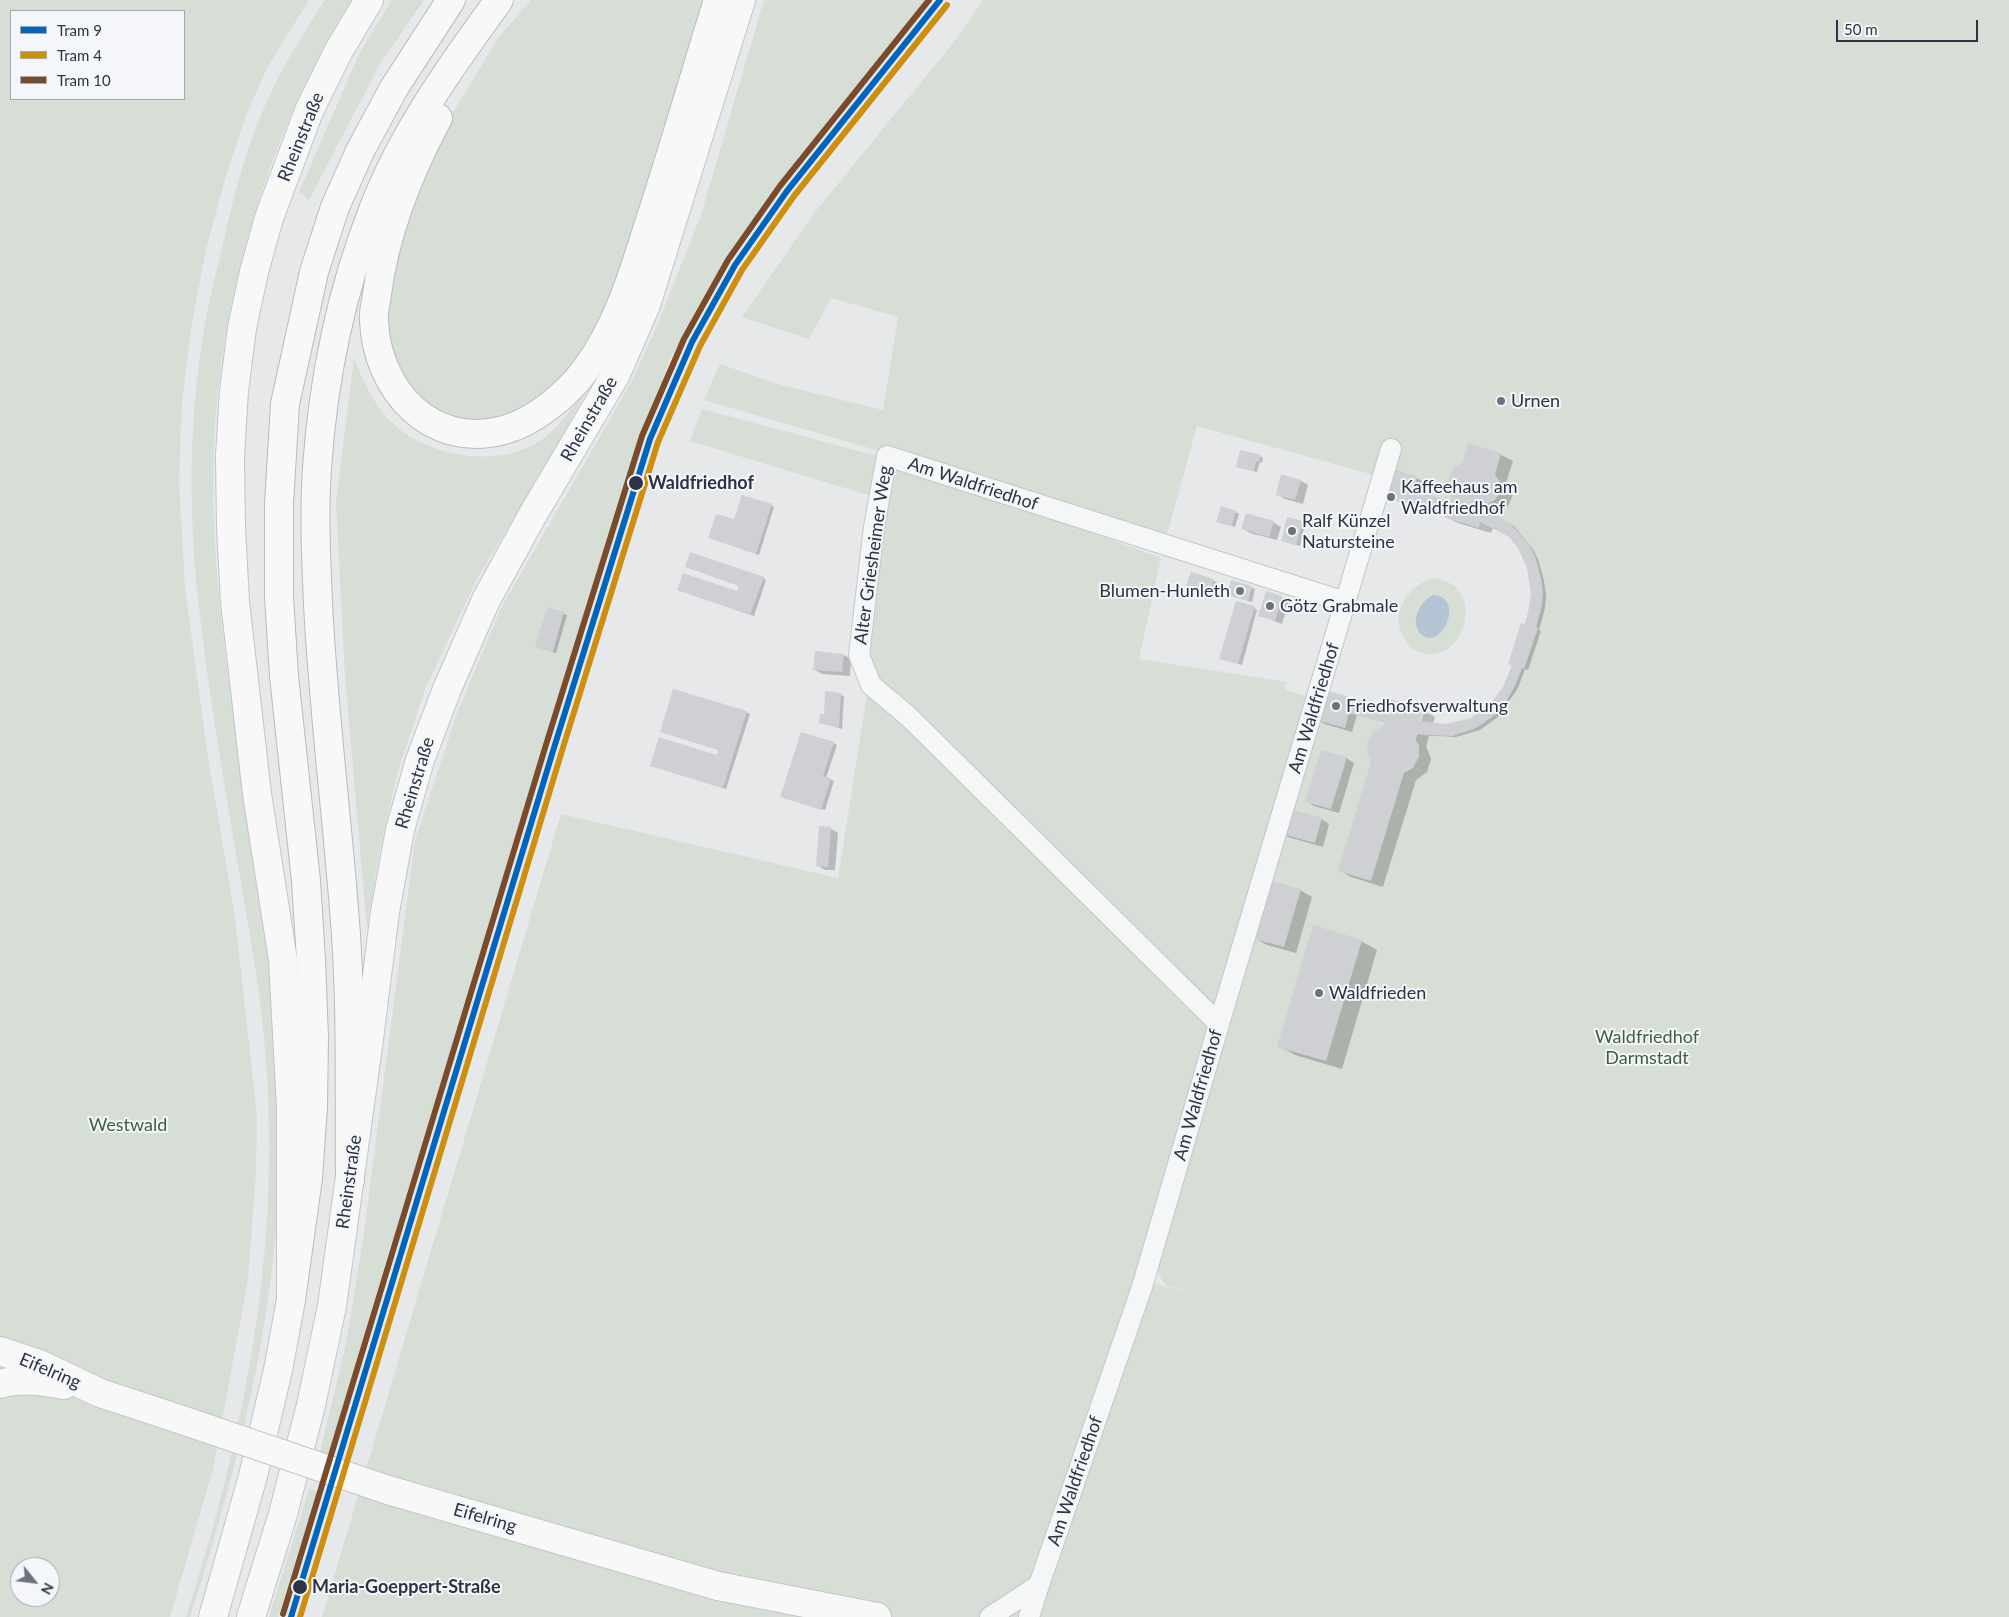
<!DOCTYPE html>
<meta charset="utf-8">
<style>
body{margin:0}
#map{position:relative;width:2009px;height:1617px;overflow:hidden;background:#e6e8ea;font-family:Lato,sans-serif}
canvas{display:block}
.legend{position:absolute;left:10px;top:10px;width:175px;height:90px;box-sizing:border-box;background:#f4f6f9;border:1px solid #a4a8b1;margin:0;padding:6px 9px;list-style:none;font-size:15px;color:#2b3445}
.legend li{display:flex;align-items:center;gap:10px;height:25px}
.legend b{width:25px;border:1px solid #a4a8b1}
.north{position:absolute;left:10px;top:1557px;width:50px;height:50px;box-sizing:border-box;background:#f4f6f9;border:1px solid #a4a8b1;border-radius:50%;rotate:119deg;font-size:14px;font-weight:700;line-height:20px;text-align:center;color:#2b3445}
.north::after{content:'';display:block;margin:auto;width:18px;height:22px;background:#6c737f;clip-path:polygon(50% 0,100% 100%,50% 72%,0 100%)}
.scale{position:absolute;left:1836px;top:20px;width:142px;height:22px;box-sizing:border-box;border:2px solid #2b3445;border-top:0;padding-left:6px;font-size:15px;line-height:18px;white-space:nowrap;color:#2b3445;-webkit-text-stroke:4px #f4f6f9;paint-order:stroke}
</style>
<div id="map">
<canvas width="2009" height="1617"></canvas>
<ul class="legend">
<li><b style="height:6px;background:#0065bd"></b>Tram 9</li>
<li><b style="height:6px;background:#ce8f0e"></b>Tram 4</li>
<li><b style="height:6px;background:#7a4b2a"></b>Tram 10</li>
</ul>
<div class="north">N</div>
<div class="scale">50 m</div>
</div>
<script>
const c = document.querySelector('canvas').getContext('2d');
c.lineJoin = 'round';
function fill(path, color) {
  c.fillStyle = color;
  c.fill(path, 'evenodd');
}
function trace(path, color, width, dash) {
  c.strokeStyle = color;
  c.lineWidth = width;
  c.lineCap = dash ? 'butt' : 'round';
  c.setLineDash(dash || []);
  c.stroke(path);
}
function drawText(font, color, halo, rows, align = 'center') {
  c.font = font + ' Lato,sans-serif';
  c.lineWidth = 4;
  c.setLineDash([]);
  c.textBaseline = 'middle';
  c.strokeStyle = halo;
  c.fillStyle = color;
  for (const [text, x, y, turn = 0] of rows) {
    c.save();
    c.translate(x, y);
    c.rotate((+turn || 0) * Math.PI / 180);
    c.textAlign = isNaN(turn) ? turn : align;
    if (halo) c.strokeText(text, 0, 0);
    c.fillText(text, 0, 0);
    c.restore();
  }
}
const green = new Path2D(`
 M 0,0 L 309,0 L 267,68 L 246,115 L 226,176 L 206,249 L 192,323 L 182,401 L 179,481 L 185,588 L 208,758 L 235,917 L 257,1115 L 256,1172 L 248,1280 L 213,1469 L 170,1617 L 0,1617 ZM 11,11 L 184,11 L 184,99 L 11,99 ZM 20,1567 L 50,1567 L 50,1597 L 20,1597 Z
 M 325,0 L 351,0 C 278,118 233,254 218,391 C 210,462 213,536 220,607 C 229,704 248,799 262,896 C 266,920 270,945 273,970 C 275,1003 275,1037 277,1070 C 278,1100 281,1131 280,1161 C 276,1317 238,1469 190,1617 L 186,1617 C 242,1444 279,1260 267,1077 C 263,1002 249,928 236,854 C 223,775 209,695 200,616 C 189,526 188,432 202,342 C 207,309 215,276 223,244 C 234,195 246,147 267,101 C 282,66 304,33 325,0 Z
 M 392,0 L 424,0 L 380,64 L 309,200 L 299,192 L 361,50 Z
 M 531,0 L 704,0 L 616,293 L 580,358 L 530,408 L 481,424 L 437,413 L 406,386 L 388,338 L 385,301 L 393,253 L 434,144 L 498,38 Z
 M 764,0 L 929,0 L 781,183 L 670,358 L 526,805 L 379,1284 L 330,1455 L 320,1452 L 346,1344 L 363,1240 L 415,840 L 456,716 L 501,608 L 632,381 L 658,323 L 701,215 Z
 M 983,0 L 2009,0 L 2009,1617 L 322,1617 L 561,814 L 838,878 L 866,701 L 881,499 L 690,441 L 702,409 L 888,459 L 1161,558 L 1139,659 L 1287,682 L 1285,690 L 1313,698 L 1135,1278 L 1201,1296 L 1165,1285 L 1156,1270 L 1325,690 L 1353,698 L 1349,712 C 1371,719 1393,728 1415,734 C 1471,747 1503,717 1522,668 L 1524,669 L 1538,628 L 1536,627 C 1549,583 1539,541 1499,515 L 1413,489 L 1408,505 L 1385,498 L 1374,475 L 1197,426 L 1165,542 L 876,450 L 704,400 L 720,364 L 781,385 L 883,410 L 898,317 L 831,298 L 809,339 L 742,317 L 815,212 L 958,37 Z
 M 354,357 C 362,380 373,402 389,420 C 425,457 502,471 544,438 C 558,428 575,403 587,390 L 564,433 L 476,581 L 425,689 L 397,774 L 378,859 L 367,930 L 345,676 L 336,502 Z
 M 1432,578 C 1487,583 1467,658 1428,654 C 1418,653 1411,649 1406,641 C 1388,615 1406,588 1432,578 Z
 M 309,1489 L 323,1494 L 315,1519 L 308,1520 L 278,1617 L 269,1617 Z`);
const water = new Path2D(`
 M 1433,595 C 1467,597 1440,653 1421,634 C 1409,622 1420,601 1433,595 Z`);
const shadow = new Path2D(`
 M 1469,445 L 1501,455 L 1513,461 L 1506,483 L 1511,490 L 1512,497 L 1508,506 L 1498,512 L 1496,516 L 1514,526 L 1532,548 L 1538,559 L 1544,581 L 1546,595 L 1545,608 L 1539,630 L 1541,631 L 1528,670 L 1525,669 L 1518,688 L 1498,717 L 1480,730 L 1456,737 L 1429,736 L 1426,746 L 1431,759 L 1427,772 L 1416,780 L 1383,887 L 1351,877 L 1339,870 L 1385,723 L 1357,715 L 1352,732 L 1325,724 L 1318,720 L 1326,692 L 1388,711 L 1391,700 L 1423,710 L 1435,717 L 1433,724 L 1446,725 L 1464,722 L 1479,715 L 1491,705 L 1504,688 L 1513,665 L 1531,603 L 1531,583 L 1526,560 L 1519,548 L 1510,536 L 1493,528 L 1491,533 L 1458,523 L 1446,517 L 1447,514 L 1417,505 L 1416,509 L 1414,508 L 1415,506 L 1393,499 L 1393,501 L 1386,498 L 1416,478 L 1424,482 L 1421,493 L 1450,503 ZM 1422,711 L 1424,711 L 1414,745 L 1411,744 Z
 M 1260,456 L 1263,458 L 1262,463 L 1260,462 L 1257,472 L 1241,468 Z
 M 1301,481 L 1308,485 L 1303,504 L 1285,499 L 1277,494 Z
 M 771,505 L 774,507 L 759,555 L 710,538 L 734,521 Z
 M 1236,512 L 1239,514 L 1235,527 L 1221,523 Z
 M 1273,522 L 1281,527 L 1277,540 L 1250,533 L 1242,528 Z
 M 1302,522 L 1305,524 L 1300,546 L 1285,542 Z
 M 1192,573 L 1217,582 L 1214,594 L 1191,587 Z
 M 763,578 L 766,580 L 754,616 L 682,591 L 738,593 L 741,586 Z
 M 1232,582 L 1255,589 L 1252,602 L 1228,595 Z
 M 1281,597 L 1289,601 L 1282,624 L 1260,615 Z
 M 1254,608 L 1257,610 L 1242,665 L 1224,660 Z
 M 548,609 L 567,615 L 556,653 L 540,648 Z
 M 844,655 L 851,659 L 850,676 L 822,674 L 814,669 Z
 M 826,692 L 844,696 L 842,729 L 820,722 L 825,716 Z
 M 746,712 L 750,714 L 726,789 L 655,767 L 718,756 L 720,750 Z
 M 833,743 L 837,745 L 826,778 L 834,781 L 825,810 L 785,798 Z
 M 1346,758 L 1354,763 L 1339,813 L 1314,806 L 1307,801 Z
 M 1321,819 L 1329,824 L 1323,847 L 1288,837 L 1281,833 Z
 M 830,828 L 838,833 L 835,870 L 825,870 L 817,865 Z
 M 1300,890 L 1312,897 L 1296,953 L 1267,945 L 1255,938 Z
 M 1361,941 L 1377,950 L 1342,1069 L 1295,1055 L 1279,1046 Z`);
const building = new Path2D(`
 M 1468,443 L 1501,453 L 1495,475 L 1500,482 L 1500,490 L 1496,499 L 1486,505 L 1484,511 L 1499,516 L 1510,523 L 1529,545 L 1535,556 L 1541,578 L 1543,593 L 1542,605 L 1536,627 L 1538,628 L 1524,669 L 1522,668 L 1515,686 L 1506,702 L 1495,715 L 1476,728 L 1452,736 L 1416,734 L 1415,738 L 1419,746 L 1419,757 L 1413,768 L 1404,773 L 1371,881 L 1338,871 L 1371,762 L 1367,752 L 1368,741 L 1373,732 L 1383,726 L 1384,723 L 1349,713 L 1345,728 L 1316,720 L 1325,690 L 1387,709 L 1390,699 L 1423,709 L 1420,721 L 1446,724 L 1471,718 L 1490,704 L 1503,687 L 1512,665 L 1508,664 L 1521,623 L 1525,624 L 1528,613 L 1531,593 L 1527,568 L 1518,548 L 1509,537 L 1480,522 L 1479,528 L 1444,517 L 1446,513 L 1410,501 L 1408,505 L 1385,498 L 1393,469 L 1417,477 L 1413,489 L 1450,501 L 1452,494 L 1448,489 L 1448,479 L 1454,468 L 1462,463 Z
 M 1240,450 L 1261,455 L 1259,462 L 1256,461 L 1254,471 L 1236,467 Z
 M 1281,474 L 1301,480 L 1295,500 L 1276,495 Z
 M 742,495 L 772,504 L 756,554 L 708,538 L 716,514 L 734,519 Z
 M 1221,506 L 1236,511 L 1232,526 L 1216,522 Z
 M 1246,513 L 1274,521 L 1269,537 L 1241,529 Z
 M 1287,517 L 1303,521 L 1296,545 L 1281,541 Z
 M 690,552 L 764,577 L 750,615 L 677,590 L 683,573 L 737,591 L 739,586 L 685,567 Z
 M 1191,572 L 1214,579 L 1210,593 L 1186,586 Z
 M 1231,580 L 1252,586 L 1248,601 L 1227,595 Z
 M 1266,591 L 1282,596 L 1275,621 L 1258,616 Z
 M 1236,601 L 1255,606 L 1238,664 L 1219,659 Z
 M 547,607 L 564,612 L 553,652 L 535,647 Z
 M 815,651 L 844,654 L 842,672 L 813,670 Z
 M 673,689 L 747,711 L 723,788 L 650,766 L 659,737 L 717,755 L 718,750 L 660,732 Z
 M 825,691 L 841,693 L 839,728 L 819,723 L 820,714 L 824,714 Z
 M 801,732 L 834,742 L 823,776 L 831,778 L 821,810 L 780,797 Z
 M 1321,750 L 1347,757 L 1331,809 L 1305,802 Z
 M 1286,808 L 1322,818 L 1315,843 L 1279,833 Z
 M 819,826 L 831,827 L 828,867 L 816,866 Z
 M 1271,881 L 1301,889 L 1284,947 L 1254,939 Z
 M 1313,925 L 1362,940 L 1326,1061 L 1277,1047 Z`);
const minor = new Path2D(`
 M 1219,1024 L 908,716 L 871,685 L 859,655 L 874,527 L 887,456 L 1345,602
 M 990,1617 L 1039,1585
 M 1029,1617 L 1039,1585 L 1142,1287 L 1219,1024 L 1391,449`);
const secondary = new Path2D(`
 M 0,1351 L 39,1364 L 100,1393 L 179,1419
 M 0,1384 C 21,1378 43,1381 64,1385
 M 388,1490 L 718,1586 L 877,1617`);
const primary = new Path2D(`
 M 213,1617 L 253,1476 L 278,1370 L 291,1300 L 291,1107 L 283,960 L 257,794 L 235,602 L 231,528 L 230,456 L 234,391 L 242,328 L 254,272 L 269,218 L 309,111 L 338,52 L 369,0
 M 251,1617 L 283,1514 L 311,1405 L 332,1306 L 369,1039 L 385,912 L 400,830 L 420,760 L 447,689 L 486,600 L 532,516 L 616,374 L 646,305 L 741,0`);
const motorway = new Path2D(`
 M 438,118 C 409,172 385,233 377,294 C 376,303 373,312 374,321 C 377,390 431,450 504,430 C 534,422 568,394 586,369 C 620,323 635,267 652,214 C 675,143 696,71 718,0
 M 350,1180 C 349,1090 352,999 344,909 C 336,807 323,706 318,603 C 316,558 314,513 317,468 C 323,380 341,292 373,210 C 402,134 451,66 499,0
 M 291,1300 L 308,1178 L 313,1107 L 314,1037 L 311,960 L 306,881 L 284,676 L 279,597 L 279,504 L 285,404 L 314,272 L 335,207 L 360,151 L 394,88 L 451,0`);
const secondaryBridge = new Path2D(`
 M 179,1419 L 388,1490`);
const tram1 = new Path2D(`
 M 291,1617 L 553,751 L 650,439 L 692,342 L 735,265 L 787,191 L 940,0`);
const tram2 = new Path2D(`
 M 300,1617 L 561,754 L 658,442 L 700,346 L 742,270 L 794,196 L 947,5`);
const tram3 = new Path2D(`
 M 283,1614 L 545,748 L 642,436 L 684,339 L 728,260 L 780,186 L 929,0`);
const markers = [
 [1501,401,5,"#6c737f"],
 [636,483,8,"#2b3445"],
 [1391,497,5,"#6c737f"],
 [1292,531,5,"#6c737f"],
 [1240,591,5,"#6c737f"],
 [1270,606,5,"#6c737f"],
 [1336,706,5,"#6c737f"],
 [1319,993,5,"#6c737f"],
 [300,1587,8,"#2b3445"]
];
const streetNames = [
 ["Rheinstraße",301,137,-68],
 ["Rheinstraße",589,419,-60],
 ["Am Waldfriedhof",973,484,18],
 ["Alter Griesheimer Weg",873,555,-82],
 ["Am Waldfriedhof",1314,708,-73],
 ["Rheinstraße",415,783,-73],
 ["Am Waldfriedhof",1198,1095,-74],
 ["Rheinstraße",349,1182,-82],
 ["Eifelring",50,1371,23],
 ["Am Waldfriedhof",1075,1481,-71],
 ["Eifelring",485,1518,16]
];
const poiNames = [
 ["Urnen",1511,401],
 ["Kaffeehaus am",1401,487],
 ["Waldfriedhof",1401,508],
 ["Ralf Künzel",1302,521],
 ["Natursteine",1302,542],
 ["Blumen-Hunleth",1230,591,"right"],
 ["Götz Grabmale",1280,606],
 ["Friedhofsverwaltung",1346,706],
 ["Waldfrieden",1329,993]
];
const stopNames = [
 ["Waldfriedhof",648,483],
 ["Maria-Goeppert-Straße",312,1587]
];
const parkNames = [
 ["Waldfriedhof",1647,1037],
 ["Darmstadt",1647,1058],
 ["Westwald",128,1125]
];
fill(green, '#d6ded6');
fill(water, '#b4c4d5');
fill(shadow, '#0003');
fill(building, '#ced0d3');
trace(minor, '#c4c6c8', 22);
trace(secondary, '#c4c6c8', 30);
trace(primary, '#c2c5c8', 30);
trace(motorway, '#b8bbbf', 30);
trace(minor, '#f5f6f7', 20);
trace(secondary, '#f8f8f8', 28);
trace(primary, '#f8f8f8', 28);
trace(motorway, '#f8f8f8', 28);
trace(secondaryBridge, '#c4c6c8', 30, []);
trace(secondaryBridge, '#f8f8f8', 28);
trace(tram1, '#0065bd', 6);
trace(tram2, '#ce8f0e', 6);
trace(tram3, '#7a4b2a', 6);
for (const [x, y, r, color] of markers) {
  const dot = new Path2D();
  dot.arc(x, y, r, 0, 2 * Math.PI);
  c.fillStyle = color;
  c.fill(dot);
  trace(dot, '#f4f6f9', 2);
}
drawText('18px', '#2b3445', '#f4f6f9', streetNames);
drawText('18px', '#2b3445', '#f4f6f9', poiNames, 'left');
drawText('bold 18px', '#2b3445', '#f4f6f9', stopNames, 'left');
drawText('18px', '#3f6138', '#f4f6f9', parkNames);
</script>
